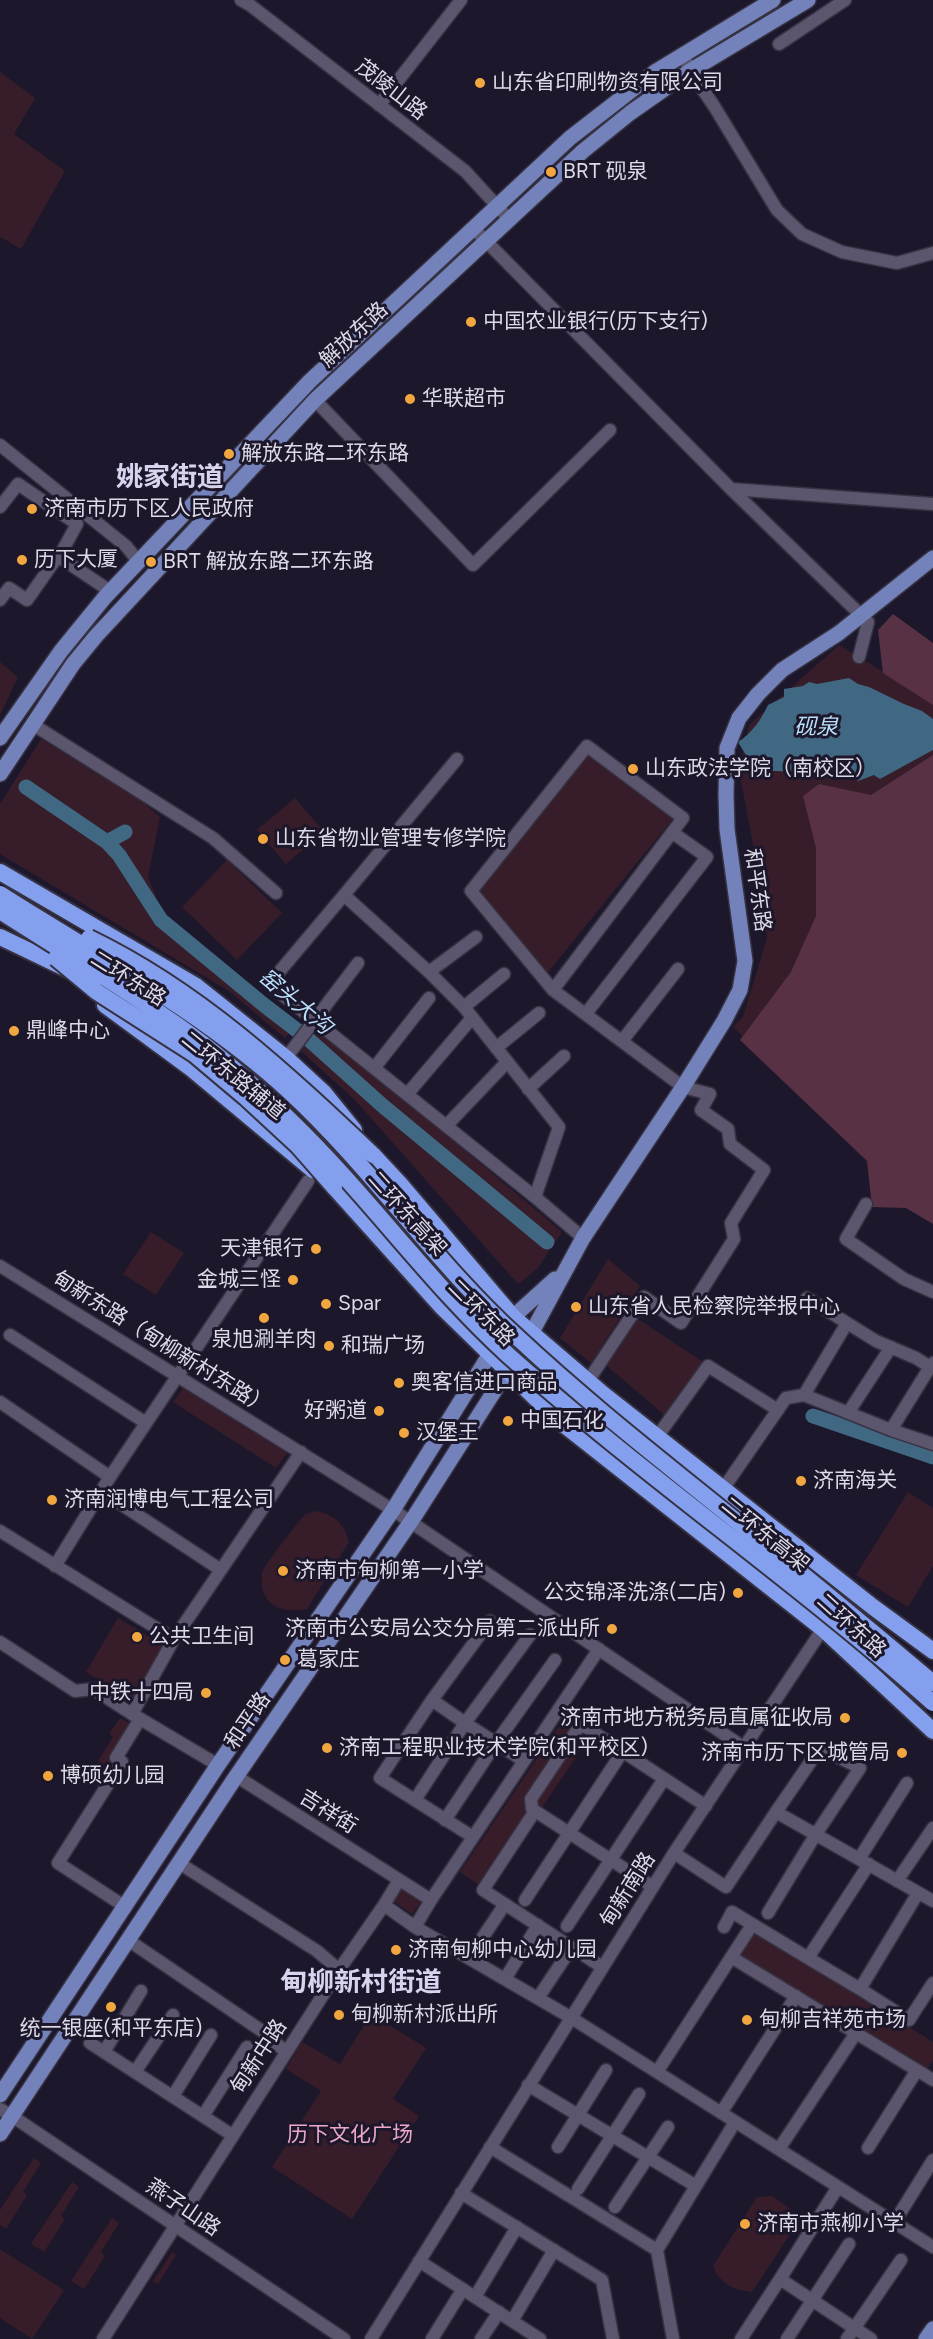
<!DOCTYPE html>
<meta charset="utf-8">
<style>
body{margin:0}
canvas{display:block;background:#1c172b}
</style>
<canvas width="933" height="2339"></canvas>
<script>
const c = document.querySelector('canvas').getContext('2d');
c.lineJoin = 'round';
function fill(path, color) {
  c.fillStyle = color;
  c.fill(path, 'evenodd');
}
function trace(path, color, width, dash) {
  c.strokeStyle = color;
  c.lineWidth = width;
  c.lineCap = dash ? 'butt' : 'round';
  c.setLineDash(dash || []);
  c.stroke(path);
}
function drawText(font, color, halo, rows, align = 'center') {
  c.font = font + ' Figtree,"Noto Sans SC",sans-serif';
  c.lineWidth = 6;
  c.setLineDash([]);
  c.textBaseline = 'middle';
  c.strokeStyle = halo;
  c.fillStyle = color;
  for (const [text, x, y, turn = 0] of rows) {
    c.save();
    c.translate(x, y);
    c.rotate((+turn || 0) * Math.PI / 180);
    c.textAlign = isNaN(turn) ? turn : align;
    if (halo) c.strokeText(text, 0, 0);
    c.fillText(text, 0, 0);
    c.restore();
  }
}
const green = new Path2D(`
 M 0,72 L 35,98 L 14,134 L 65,171 L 21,249 L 1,237 L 0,239 Z
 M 839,645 L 933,702 L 933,1204 L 812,1102 L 733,1027 L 743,1017 L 767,938 L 755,855 L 739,770 L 749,725 Z
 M 0,662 L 18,677 L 0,715 Z
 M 41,739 L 140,800 L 160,817 L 148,877 L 164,916 L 159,923 L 297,1025 L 285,1038 L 229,991 L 0,854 L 0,804 Z
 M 587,743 L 680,810 L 539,983 L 467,885 Z
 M 295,798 L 324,832 L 286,864 L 257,830 Z
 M 227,860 L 282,913 L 237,960 L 182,907 Z
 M 319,1028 L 562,1232 L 537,1269 L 518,1284 L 354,1099 L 301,1051 Z
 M 151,1232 L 184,1253 L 156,1295 L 123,1274 Z
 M 608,1259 L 640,1286 L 591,1363 L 560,1338 Z
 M 638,1319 L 703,1362 L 668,1418 L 607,1366 Z
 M 183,1388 L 287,1453 L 276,1468 L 173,1402 Z
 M 908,1492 L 933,1508 L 933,1566 L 908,1607 L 856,1575 Z
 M 316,1511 C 335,1515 344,1523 349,1542 L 307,1609 C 285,1613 263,1608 262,1583 C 262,1579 261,1576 262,1573 C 265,1564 293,1529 301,1519 L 306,1514 Z
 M 118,1618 L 164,1645 L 132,1699 L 86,1672 Z
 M 120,1718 L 134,1726 L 119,1763 L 102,1788 L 87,1779 L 113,1737 L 109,1734 Z
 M 561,1723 L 587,1741 L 486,1890 L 460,1872 Z
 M 403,1887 L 422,1900 L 412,1914 L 393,1901 Z
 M 745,1925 L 933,2042 L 933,2060 L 926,2072 L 730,1949 Z
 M 371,2014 L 426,2048 L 393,2099 L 419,2116 L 352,2219 L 272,2167 L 321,2091 L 286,2069 L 302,2042 L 340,2064 Z
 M 34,2158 L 41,2163 L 23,2192 L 27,2195 L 6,2229 L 0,2225 L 0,2210 Z
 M 72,2182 L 79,2187 L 61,2216 L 65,2219 L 44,2252 L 31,2244 Z
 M 772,2196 L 796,2213 L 796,2225 L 752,2292 C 734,2290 720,2284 713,2266 L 757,2197 Z
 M 112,2218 L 119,2223 L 101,2252 L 105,2256 L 84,2289 L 71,2281 Z
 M 0,2249 L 64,2290 L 32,2339 L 0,2318 Z
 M 172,2252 L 176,2255 L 158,2284 L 153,2281 Z`);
const forest = new Path2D(`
 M 893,614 L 933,643 L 933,705 L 883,673 L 878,630 Z
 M 933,755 L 933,1224 L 906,1208 L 872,1207 L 867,1161 L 740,1040 L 791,972 L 816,916 L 816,848 L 803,796 L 819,784 L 871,795 Z`);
const water = new Path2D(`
 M 849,678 L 858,684 L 869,687 L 904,704 L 922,711 L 933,719 L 933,750 L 880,779 L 874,775 L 858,781 L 836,767 L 810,777 L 796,772 L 755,770 L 738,742 C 752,733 761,720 768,705 L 784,697 L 784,689 L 803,686 L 809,682 L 817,684 Z`);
const river = new Path2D(`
 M 26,787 L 107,842 L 119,855 L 161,920 L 264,1005 L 307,1038 L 383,1106 L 547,1242
 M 107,842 L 125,832
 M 813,1416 L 933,1457`);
const minor = new Path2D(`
 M 241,0 L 250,5 L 465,171 L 509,219
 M 779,44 L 845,0
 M 683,53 L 690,71 L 714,106 L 777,210 L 802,234 L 842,252 L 897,263 L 933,253
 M 379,105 L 461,0
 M 474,229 L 731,489 L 933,504
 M 315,400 L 473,565 L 610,430
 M 0,445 L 126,546 L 138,561
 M 731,489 L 868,622 L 859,657
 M 0,507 L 18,484 L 77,524 L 59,557
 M 0,600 L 9,588 L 27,600 L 58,556 L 110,591
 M 32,724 L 213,838 L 276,893
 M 344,895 L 457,759
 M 429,972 L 476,937
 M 553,990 L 683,818 L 587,746 L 471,891 L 553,990 L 683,1087 L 710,1094 L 701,1110 L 728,1129 L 730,1144 L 764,1170 L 731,1223 L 734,1239 L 681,1323 L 644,1297 L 588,1381
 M 464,1007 L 504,974
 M 588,1011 L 707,857 L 673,833
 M 622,1041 L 678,969
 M 496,1048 L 539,1013
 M 286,1058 L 358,963
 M 375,1067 L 429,998
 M 528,1089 L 564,1056
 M 409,1092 L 472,1018
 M 446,1126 L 507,1062
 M 535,1197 L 559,1127 L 464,1007 L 429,972 L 344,895 L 269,984 L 535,1197 L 583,1238
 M 866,1204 L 846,1239 L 904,1279 L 933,1292
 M 0,1266 L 393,1510 L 743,1747
 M 807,1298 L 876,1341 L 916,1358 L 930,1367 L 933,1363
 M 10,1335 L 146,1423
 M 804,1395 L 891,1430 L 933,1444
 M 0,1402 L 110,1477
 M 848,1413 L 891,1347
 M 891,1430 L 930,1367
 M 657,1437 L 708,1366 L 778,1410
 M 723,1489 L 786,1398 L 804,1395 L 847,1323
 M 101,1491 L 221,1570
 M 0,1531 L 174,1639 L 132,1714 L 218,1765
 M 55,1566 L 110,1477 L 308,1181
 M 174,1639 L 301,1452
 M 0,1642 L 75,1691 L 93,1689 L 132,1714
 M 432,1700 L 380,1778 L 473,1837
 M 524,1761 L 496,1743 L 555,1660
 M 236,1776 L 431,1900 L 415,1927
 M 415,1800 L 465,1723 L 432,1700 L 490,1621
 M 531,1817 L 483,1890 L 602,1967
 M 445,1820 L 496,1743 L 465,1723 L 530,1635
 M 674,1853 L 726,1887 L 776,1812 L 933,1901
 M 859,1859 L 907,1783
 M 179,1863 L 317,1951 L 339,1970
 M 869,1864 L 808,1958 L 860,1989 L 918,1893
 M 399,1880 L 384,1905 L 415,1927 L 570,2017 L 933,2247
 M 897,1881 L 933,1828
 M 653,1887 L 532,1809 L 531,1799 L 581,1724 L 706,1806
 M 431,1900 L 599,1649
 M 525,1900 L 623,1751
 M 124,1906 L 58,1863 L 122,1762 L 116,1758 L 140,1719
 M 768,1913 L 816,1834 L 860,1768 L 820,1748 L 776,1812
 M 567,1926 L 664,1779
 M 724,1927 L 732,1912 L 808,1958
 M 128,1940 L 262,2031 L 286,2052
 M 731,1957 L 933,2080
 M 469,1958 L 505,1904
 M 505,1979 L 538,1925
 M 860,1989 L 909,2020 L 933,1983
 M 538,1998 L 572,1947
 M 90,2043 L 232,2135
 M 104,2052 L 141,1991
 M 135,2072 L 173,2015
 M 657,2072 L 752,1925
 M 528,2085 L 696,2186
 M 173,2096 L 211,2035
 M 0,2109 L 12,2116 L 344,2339
 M 721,2113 L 796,1996
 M 203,2116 L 247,2047
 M 490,2147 L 657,2250
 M 558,2147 L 606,2070
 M 868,2148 L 917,2070
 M 779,2149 L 856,2033
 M 838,2187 L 780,2279 L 871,2339
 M 578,2189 L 639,2094
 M 461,2193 L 602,2280 L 613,2339
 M 615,2207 L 668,2127
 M 894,2223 L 933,2160
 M 419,2261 L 540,2339
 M 475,2297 L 517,2227
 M 512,2321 L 554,2250
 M 103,2339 L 339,1970 L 384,1905
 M 371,2339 L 674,1853 L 826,1624
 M 432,2339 L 463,2289
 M 481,2339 L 499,2312
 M 673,2339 L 657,2250 L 735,2122
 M 741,2339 L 780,2279
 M 787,2339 L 849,2244
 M 847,2339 L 901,2260`);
const major = new Path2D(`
 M 0,738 L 61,651 L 105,597 L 310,381 L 570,138 L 655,72 L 773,0
 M 0,774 L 73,664 L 96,636 L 315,400 L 583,151 L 630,113 L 690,71 L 808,0
 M 0,2095 L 218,1765 L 393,1510 L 513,1317 L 555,1279
 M 0,2134 L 233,1781 L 414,1517 L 532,1332 L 583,1238 L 683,1087 L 724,1021 L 740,990 L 745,961 L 727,829 L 726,795 L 727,748 L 739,718 L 758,694 L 782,670 L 839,633 L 933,558
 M 926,2339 L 933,2329`);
const highway = new Path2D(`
 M 0,872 L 196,986 L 286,1058 L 324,1093 L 354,1130
 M 0,937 L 69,970
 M 105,1005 L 192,1069 L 313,1170
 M 362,1149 L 373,1155 L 400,1184 L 513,1317 L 603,1394 L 873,1607 L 933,1651
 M 331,1175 L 334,1187 L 441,1306 L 558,1420 L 823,1629 L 933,1731`);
const highwayBridge = new Path2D(`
 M 0,894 C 99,957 203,1012 290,1092 C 371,1167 434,1261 516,1336 C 579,1395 647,1449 714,1503 C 788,1562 861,1622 933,1683
 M 0,911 C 62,951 126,989 187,1032 C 224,1058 257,1089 290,1120 C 367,1194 429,1283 508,1355 C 645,1477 796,1581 933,1703
 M 89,938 C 199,991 285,1072 373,1155
 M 56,958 L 97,992 L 194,1054 L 245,1097 L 298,1146 L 334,1187`);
const markers = [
 [480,83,6,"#f1a63f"],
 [551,172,6,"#f1a63f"],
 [471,322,6,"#f1a63f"],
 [410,399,6,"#f1a63f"],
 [229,454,6,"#f1a63f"],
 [32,509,6,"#f1a63f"],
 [22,560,6,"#f1a63f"],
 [151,562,6,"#f1a63f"],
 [633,769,6,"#f1a63f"],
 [263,839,6,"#f1a63f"],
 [14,1031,6,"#f1a63f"],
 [316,1249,6,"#f1a63f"],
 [293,1280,6,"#f1a63f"],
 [326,1304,6,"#f1a63f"],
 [576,1307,6,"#f1a63f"],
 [264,1318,6,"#f1a63f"],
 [329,1346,6,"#f1a63f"],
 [399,1383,6,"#f1a63f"],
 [379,1411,6,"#f1a63f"],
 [508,1421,6,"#f1a63f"],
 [404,1433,6,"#f1a63f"],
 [801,1481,6,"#f1a63f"],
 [52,1500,6,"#f1a63f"],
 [283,1571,6,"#f1a63f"],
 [738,1593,6,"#f1a63f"],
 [612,1629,6,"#f1a63f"],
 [137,1637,6,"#f1a63f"],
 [285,1660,6,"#f1a63f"],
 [206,1693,6,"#f1a63f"],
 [845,1718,6,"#f1a63f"],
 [327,1748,6,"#f1a63f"],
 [902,1753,6,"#f1a63f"],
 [48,1776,6,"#f1a63f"],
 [396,1950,6,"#f1a63f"],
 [111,2007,6,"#f1a63f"],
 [339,2015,6,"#f1a63f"],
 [747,2020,6,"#f1a63f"],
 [745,2224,6,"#f1a63f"]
];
const poiNames = [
 ["山东省印刷物资有限公司",492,83],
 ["BRT 砚泉",563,172],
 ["中国农业银行(历下支行)",483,322],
 ["华联超市",422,399],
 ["解放东路二环东路",241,454],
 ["济南市历下区人民政府",44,509],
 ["历下大厦",34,560],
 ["BRT 解放东路二环东路",163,562],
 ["山东政法学院（南校区）",645,769],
 ["山东省物业管理专修学院",275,839],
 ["鼎峰中心",26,1031],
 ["天津银行",304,1249,"right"],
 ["金城三怪",281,1280,"right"],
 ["Spar",338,1304],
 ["山东省人民检察院举报中心",588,1307],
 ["泉旭涮羊肉",264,1340,"center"],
 ["和瑞广场",341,1346],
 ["奥客信进口商品",411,1383],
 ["好粥道",367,1411,"right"],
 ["中国石化",520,1421],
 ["汉堡王",416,1433],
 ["济南海关",813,1481],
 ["济南润博电气工程公司",64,1500],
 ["济南市甸柳第一小学",295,1571],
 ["公交锦泽洗涤(二店)",726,1593,"right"],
 ["济南市公安局公交分局第二派出所",600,1629,"right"],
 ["公共卫生间",149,1637],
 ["葛家庄",297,1660],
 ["中铁十四局",194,1693,"right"],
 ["济南市地方税务局直属征收局",833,1718,"right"],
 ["济南工程职业技术学院(和平校区)",339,1748],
 ["济南市历下区城管局",890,1753,"right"],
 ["博硕幼儿园",60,1776],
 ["济南甸柳中心幼儿园",408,1950],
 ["甸柳新村派出所",351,2015],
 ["甸柳吉祥苑市场",759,2020],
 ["统一银座(和平东店)",111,2029,"center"],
 ["济南市燕柳小学",757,2224]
];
const streetNames = [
 ["茂陵山路",391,90,38],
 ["解放东路",354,335,-43],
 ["和平东路",757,890,82],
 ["二环东路",128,979,32],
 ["二环东路辅道",233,1076,39],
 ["二环东高架",407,1214,48],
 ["二环东路",481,1313,45],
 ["甸新东路（甸柳新村东路）",161,1343,32],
 ["二环东高架",765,1535,39],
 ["二环东路",851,1626,42],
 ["和平路",248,1721,-56],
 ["吉祥街",328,1812,32],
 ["甸新南路",628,1890,-58],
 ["甸新中路",259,2057,-57],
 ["燕子山路",183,2208,34]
];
const parkNames = [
 ["历下文化广场",350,2135]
];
const waterNames = [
 ["砚泉",816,728],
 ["窑头大沟",295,1002,40]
];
const districtNames = [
 ["姚家街道",170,478],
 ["甸柳新村街道",361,1983]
];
fill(green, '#361d29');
fill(forest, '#583145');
fill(water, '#416883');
trace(river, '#416883', 15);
trace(minor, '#363242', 15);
trace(major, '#363242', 18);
trace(highway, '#363242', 20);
trace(minor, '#5b566d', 12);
trace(major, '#7382ba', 15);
trace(highway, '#839fee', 16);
trace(highwayBridge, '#363242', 20, []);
trace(highwayBridge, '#839fee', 16);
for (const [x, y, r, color] of markers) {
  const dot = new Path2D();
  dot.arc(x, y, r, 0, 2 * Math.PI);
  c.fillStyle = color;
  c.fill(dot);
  trace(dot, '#1c172b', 2);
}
drawText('21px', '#dddae8', '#1c172b', poiNames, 'left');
drawText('21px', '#dddae8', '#1c172b', streetNames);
drawText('21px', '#eca7c8', '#1c172b', parkNames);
drawText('italic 22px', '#badffb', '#1c172b', waterNames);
drawText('bold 27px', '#d8d3ee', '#1c172b', districtNames);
</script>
